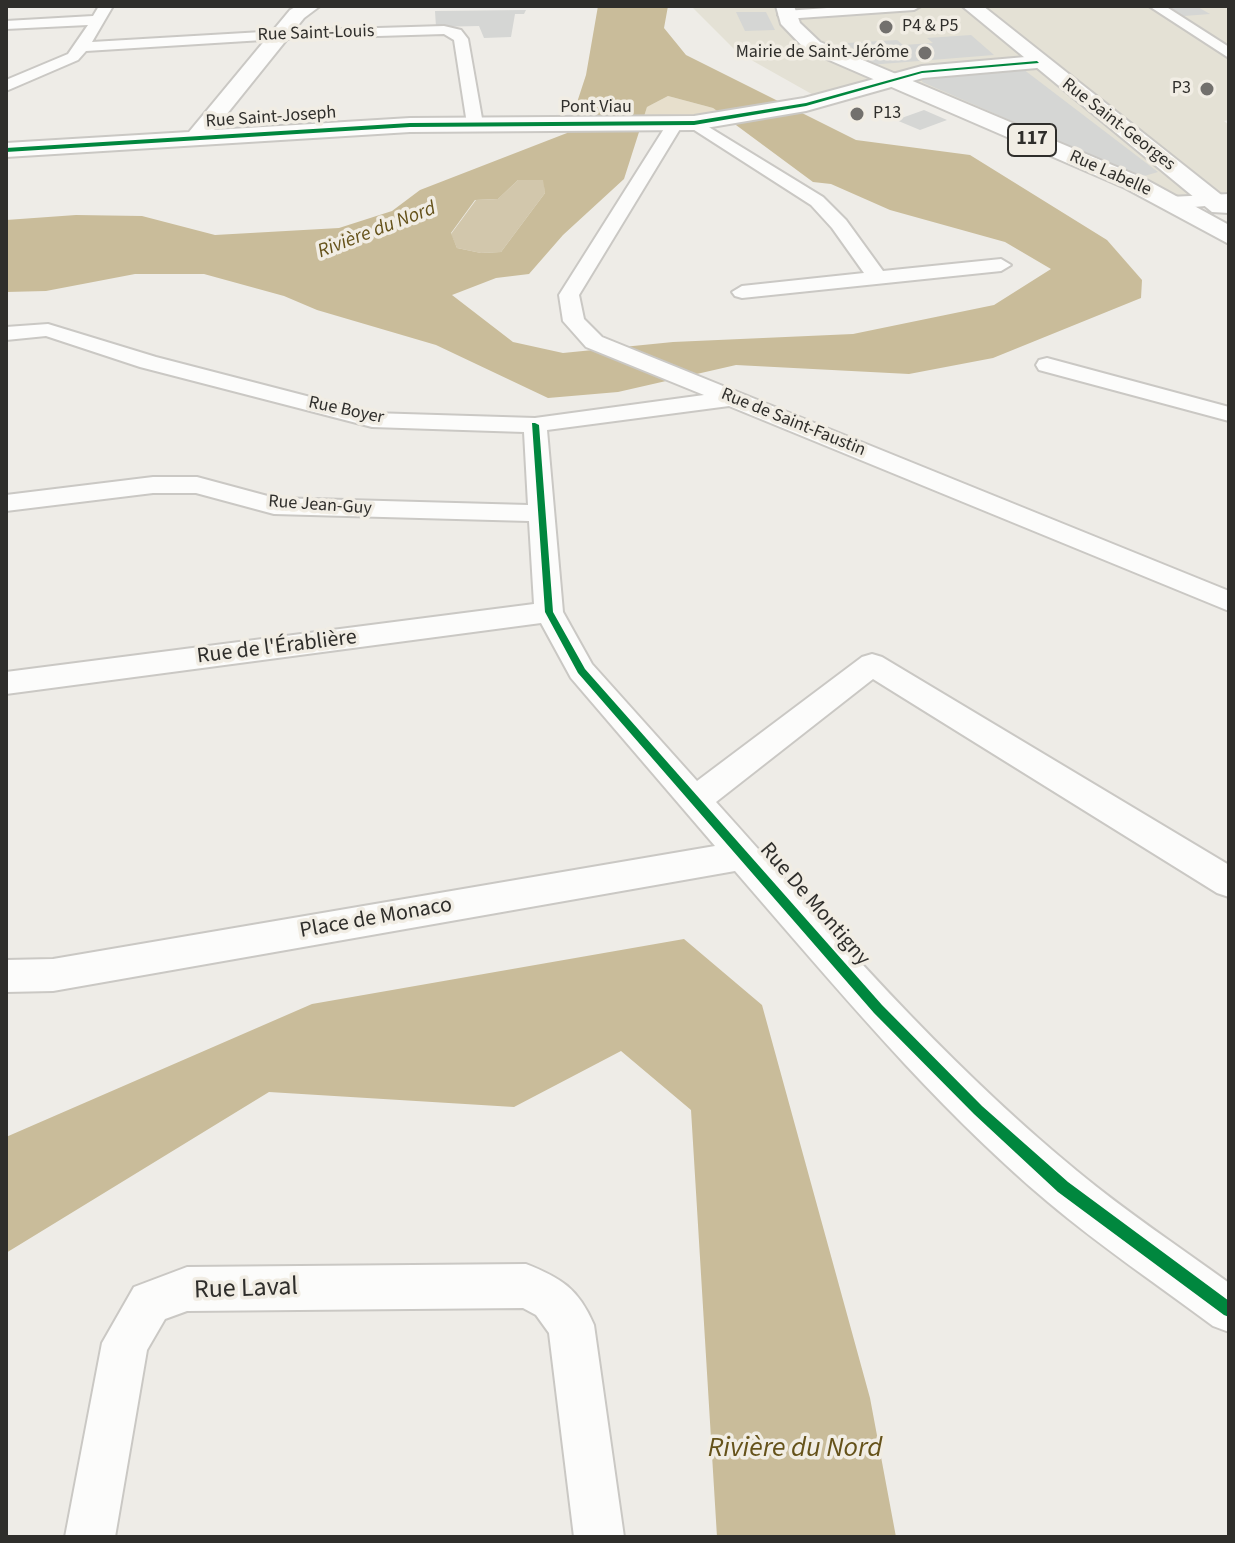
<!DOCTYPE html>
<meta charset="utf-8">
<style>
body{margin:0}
#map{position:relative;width:1235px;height:1543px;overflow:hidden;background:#eeece7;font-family:"Source Sans 3",sans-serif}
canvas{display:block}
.frame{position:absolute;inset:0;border:8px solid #2f2e2b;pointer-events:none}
</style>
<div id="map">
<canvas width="1235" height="1543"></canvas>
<div class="frame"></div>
</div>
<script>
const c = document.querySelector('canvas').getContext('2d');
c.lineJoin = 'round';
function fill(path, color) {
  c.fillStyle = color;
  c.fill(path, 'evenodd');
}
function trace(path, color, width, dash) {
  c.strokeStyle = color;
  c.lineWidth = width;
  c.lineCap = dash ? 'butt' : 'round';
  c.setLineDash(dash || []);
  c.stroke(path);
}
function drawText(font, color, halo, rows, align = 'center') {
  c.font = font + ' "Source Sans 3",sans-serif';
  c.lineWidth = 7;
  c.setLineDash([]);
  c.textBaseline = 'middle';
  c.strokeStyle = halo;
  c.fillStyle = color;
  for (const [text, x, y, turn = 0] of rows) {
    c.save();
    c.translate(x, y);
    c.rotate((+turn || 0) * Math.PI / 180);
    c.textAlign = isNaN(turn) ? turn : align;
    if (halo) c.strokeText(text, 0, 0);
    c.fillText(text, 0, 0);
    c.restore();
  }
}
const built = new Path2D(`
 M 691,6 L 1229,6 L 1229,120 L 1224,121 L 1229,125 L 1229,195 L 1157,200 L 884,80 L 817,97 L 737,52 Z`);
const green = new Path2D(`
 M 668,96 L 713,108 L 724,116 L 642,122 L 647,107 Z`);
const forest = new Path2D(`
 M 518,180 L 544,180 L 545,193 L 501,252 L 481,253 L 457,248 L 451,234 L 476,200 L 498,199 Z`);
const water = new Path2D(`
 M 598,6 L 668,6 L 664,28 L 686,55 L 856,140 L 970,155 L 1107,240 L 1142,280 L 1141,298 L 993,358 L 909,374 L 736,365 L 618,392 L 548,398 L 436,345 L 317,310 L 284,296 L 204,274 L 135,274 L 46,291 L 6,292 L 6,220 L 76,215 L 142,216 L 215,235 L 339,228 L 392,211 L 420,190 L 567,133 L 586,75 ZM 668,96 L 713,108 L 813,182 L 831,184 L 890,210 L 1005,242 L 1051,269 L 994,305 L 853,334 L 673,342 L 563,353 L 513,342 L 452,295 L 496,278 L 529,274 L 563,235 L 624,179 L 647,107 ZM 518,180 L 543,180 L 545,193 L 501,252 L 481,253 L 457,248 L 451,233 L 475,200 L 498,199 Z
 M 684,939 L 762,1005 L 870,1398 L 896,1537 L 717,1537 L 691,1110 L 621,1051 L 514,1107 L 269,1092 L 6,1253 L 6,1137 L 312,1004 Z`);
const building = new Path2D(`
 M 1168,6 L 1196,6 L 1210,14 L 1184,16 Z
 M 526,10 L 524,14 L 515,14 L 511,37 L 484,38 L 479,26 L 436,27 L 435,11 Z
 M 736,12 L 766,12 L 775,30 L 745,31 Z
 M 971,35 L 994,55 L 869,65 L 847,43 L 897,40 L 903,45 L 933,43 L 927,38 Z
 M 1023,69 L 1158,172 L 1141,177 L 922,82 L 923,78 Z
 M 924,110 L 947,120 L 920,130 L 896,120 Z`);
const street = new Path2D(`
 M 99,6 L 113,6 L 92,42 L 279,31 L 444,26 L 461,30 L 468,39 L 483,124 L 475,129 L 467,124 L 454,40 L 444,34 L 279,39 L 86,51 L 78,60 L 6,91 L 6,80 L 68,54 L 88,25 L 6,29 L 6,21 L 93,16 Z
 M 855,6 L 921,6 L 914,10 L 785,19 L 778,15 L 785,11 Z
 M 1149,6 L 1165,6 L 1229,47 L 1229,58 Z
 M 694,118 L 823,197 L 846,220 L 883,271 L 1001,259 L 1011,265 L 1001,271 L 742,298 L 735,296 L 732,292 L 742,286 L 864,273 L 832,228 L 811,205 L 688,126 L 686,123 Z
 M 675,119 L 683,124 L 579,295 L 584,319 L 602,337 L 1229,591 L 1229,611 L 729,406 L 547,430 L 563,612 L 592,664 L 697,781 L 862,657 L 872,654 L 882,657 L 1229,865 L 1229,897 L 1217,893 L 873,679 L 716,802 C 830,929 943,1061 1077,1171 C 1125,1211 1178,1246 1229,1283 L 1229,1332 L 1213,1326 C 1158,1285 1100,1246 1048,1202 C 932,1104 834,985 735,871 L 53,991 L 6,992 L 6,960 L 53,959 L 715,846 L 571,678 L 541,623 L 6,694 L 6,672 L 534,604 L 529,521 L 274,514 L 196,493 L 153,493 L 6,511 L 6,495 L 153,477 L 197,477 L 275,498 L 528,505 L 524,432 L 372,427 L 140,367 L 46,336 L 6,340 L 6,327 L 48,324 L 156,357 L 372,413 L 535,418 L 704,395 L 586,347 L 563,321 L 559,295 L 667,124 Z
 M 1229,194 L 1229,204 L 1170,209 L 1161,203 L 1170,197 Z
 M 1047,358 L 1229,407 L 1229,421 L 1039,370 L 1036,365 L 1039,360 Z
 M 526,1264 C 561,1278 578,1288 594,1325 L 624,1537 L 574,1537 L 549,1333 L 536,1315 L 523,1308 L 187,1311 L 165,1319 L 147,1350 L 115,1537 L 65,1537 L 102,1343 L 134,1287 L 187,1267 Z`);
const secondary = new Path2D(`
 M 297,6 L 320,6 L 304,18 L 214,130 L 410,118 L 694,116 L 804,98 L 922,66 L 1037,56 L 1047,62 L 1037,68 L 923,78 L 806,111 L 694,130 L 410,132 L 6,157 L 6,143 L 189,132 L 290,10 Z`);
const primary = new Path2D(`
 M 776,6 L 794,6 L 800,23 L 820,42 L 1143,178 L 1229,225 L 1229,244 L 1125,188 L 806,50 L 781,24 Z
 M 962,6 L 983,6 L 1229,201 L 1229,213 L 1212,212 Z`);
const cycleway = new Path2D(`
 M 1037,61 L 1039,63 L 922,73 L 806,106 L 694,125 L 410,127 L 6,152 L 6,148 L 410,123 L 694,121 L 806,103 L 922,71 Z
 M 532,423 L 535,423 L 539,425 L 553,612 L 585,669 L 882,1005 L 982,1106 L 1068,1182 L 1229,1301 L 1229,1317 L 1224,1315 L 1058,1192 L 974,1114 L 874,1013 L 578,673 L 545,612 Z`);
const markers = [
 [886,27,8,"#72706d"],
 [925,53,8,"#72706d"],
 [1207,89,8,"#72706d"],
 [857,114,8,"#72706d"]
];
const farPoinames = [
 ["P4 & P5",902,27],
 ["Mairie de Saint-Jérôme",909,53,"right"],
 ["P3",1191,89,"right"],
 ["P13",873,114]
];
const farStreetnames = [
 ["Rue Saint-Louis",316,34,-2],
 ["Pont Viau",596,108],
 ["Rue Saint-Joseph",271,118,-4],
 ["Rue Saint-Georges",1118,125,38],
 ["Rue Labelle",1110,174,24],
 ["Rue Boyer",346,411,12],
 ["Rue de Saint-Faustin",793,423,22],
 ["Rue Jean-Guy",320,506,4]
];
const shields = [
 [1032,140,48]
];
const shieldNames = [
 ["117",1032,140]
];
const farWaternames = [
 ["Rivière du Nord",377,231,-21]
];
const streetNames = [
 ["Rue de l'Érablière",277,648,-7],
 ["Rue De Montigny",814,905,49],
 ["Place de Monaco",376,919,-10]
];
const nearStreetnames = [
 ["Rue Laval",246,1290,-2]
];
const nearWaternames = [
 ["Rivière du Nord",795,1450]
];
fill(built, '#e4e1d5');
fill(green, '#e7dfcc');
fill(forest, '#d2c7ac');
fill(water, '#c9bc9a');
fill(building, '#d5d6d4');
trace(street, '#cac8c4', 4);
trace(secondary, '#cac8c4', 4);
trace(primary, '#cac8c4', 4);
fill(street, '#fcfcfb');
fill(secondary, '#fcfcfb');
fill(primary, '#fcfcfb');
fill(cycleway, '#00873e');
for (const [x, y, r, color] of markers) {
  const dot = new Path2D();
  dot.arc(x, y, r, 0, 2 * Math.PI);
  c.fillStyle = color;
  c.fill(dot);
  trace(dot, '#f1ede4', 3);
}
drawText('18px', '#2f2e2b', '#f1ede4', farPoinames, 'left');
drawText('18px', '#2f2e2b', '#f1ede4', farStreetnames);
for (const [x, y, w] of shields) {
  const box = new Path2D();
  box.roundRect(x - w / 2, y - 16, w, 32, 6);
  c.fillStyle = '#f1ede4';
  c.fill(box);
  trace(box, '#2f2e2b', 2);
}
drawText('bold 20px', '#2f2e2b', null, shieldNames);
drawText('italic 20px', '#65521a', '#f1ede4', farWaternames);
drawText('22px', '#2f2e2b', '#f1ede4', streetNames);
drawText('26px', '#2f2e2b', '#f1ede4', nearStreetnames);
drawText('italic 28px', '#65521a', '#f1ede4', nearWaternames);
</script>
